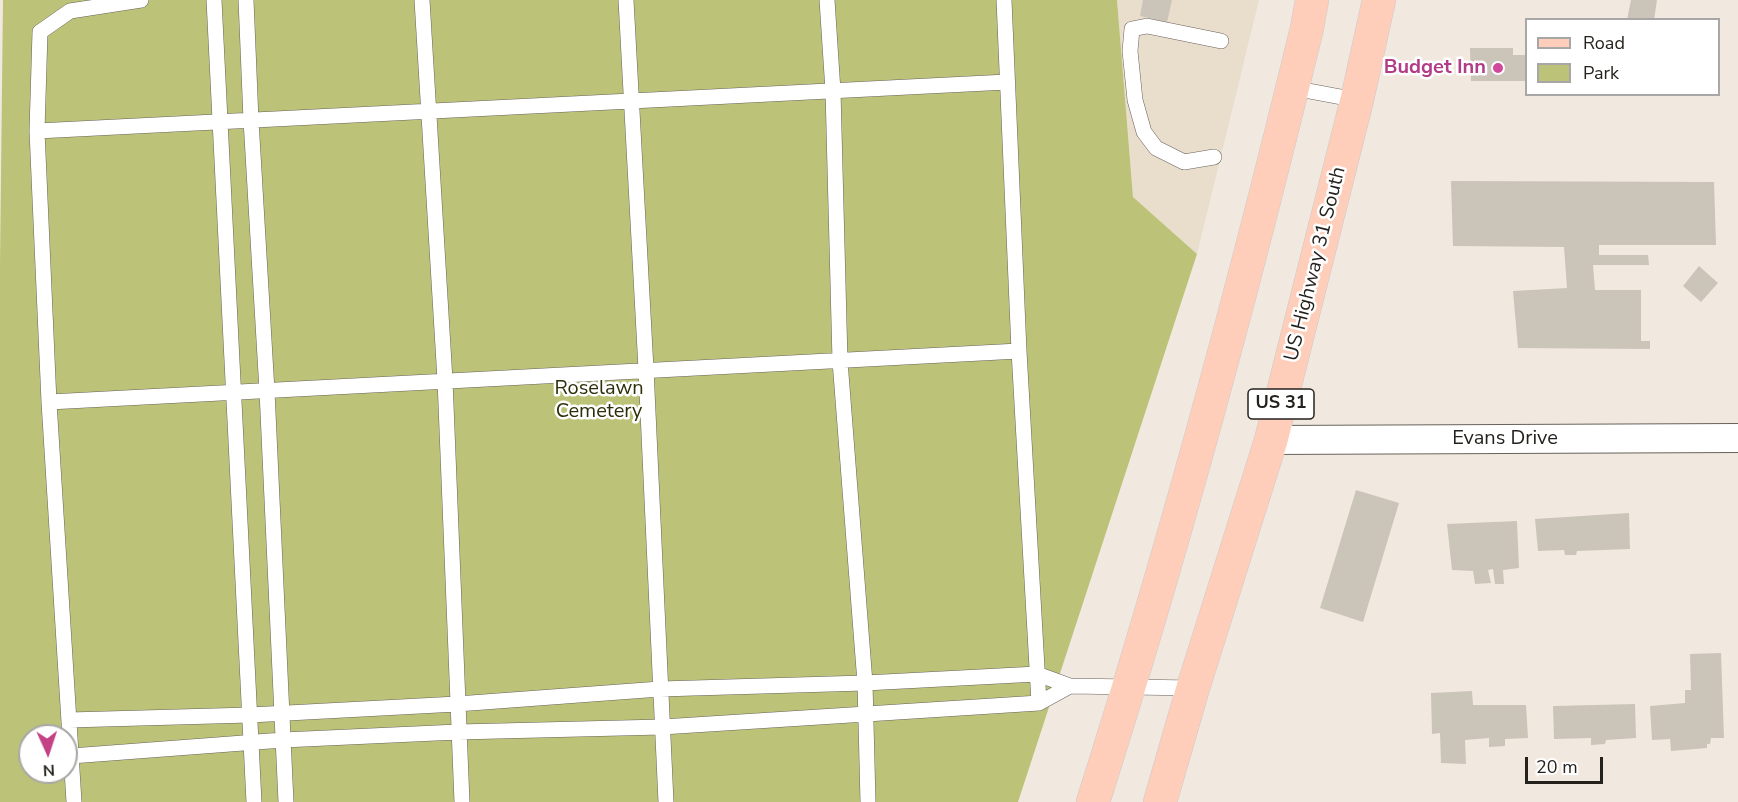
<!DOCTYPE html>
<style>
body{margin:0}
#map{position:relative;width:1738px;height:802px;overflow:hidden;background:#f1e9df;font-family:"Nunito Sans",sans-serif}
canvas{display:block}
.legend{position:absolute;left:1525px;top:18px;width:195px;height:78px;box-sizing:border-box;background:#fff;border:2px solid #a8a7a5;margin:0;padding:8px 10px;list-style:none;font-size:18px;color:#25221e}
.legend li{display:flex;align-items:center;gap:12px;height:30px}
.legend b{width:30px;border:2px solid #a8a7a5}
.north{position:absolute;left:18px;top:724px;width:60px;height:60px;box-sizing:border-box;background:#fff;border:2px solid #a8a7a5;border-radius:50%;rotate:177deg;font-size:16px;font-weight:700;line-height:24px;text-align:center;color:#25221e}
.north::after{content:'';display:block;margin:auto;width:21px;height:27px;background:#c54185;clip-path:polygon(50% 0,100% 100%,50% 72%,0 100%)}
.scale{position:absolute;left:1525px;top:757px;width:78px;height:27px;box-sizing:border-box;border:3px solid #25221e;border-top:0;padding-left:8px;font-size:18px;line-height:21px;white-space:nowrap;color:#25221e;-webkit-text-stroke:4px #fff;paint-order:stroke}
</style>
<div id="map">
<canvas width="1738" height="802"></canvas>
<ul class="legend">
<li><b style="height:8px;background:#fecebb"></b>Road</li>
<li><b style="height:16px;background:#bcc379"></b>Park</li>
</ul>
<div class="north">N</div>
<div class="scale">20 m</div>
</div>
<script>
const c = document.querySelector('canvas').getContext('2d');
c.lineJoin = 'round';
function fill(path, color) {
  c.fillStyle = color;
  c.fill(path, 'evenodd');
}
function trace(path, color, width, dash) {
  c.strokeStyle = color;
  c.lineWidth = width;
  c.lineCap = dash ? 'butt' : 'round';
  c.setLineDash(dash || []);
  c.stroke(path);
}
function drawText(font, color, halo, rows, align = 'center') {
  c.font = font + ' "Nunito Sans",sans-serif';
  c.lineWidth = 5;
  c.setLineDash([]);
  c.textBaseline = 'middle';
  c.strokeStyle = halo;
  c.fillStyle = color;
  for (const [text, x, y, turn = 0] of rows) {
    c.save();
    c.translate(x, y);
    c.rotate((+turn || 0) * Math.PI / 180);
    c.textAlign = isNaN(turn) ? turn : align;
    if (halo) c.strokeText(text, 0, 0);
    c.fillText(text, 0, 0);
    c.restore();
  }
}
const built = new Path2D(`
 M 1117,0 L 1259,0 L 1197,254 L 1133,197 Z`);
const green = new Path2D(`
 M 3,0 L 1117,0 L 1133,197 L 1197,254 L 1018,802 L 0,802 L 0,263 ZM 30,736 L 66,736 L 66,772 L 30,772 Z`);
const building = new Path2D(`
 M 1143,0 L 1172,0 L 1167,22 L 1140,16 Z
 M 1631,0 L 1657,0 L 1654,20 L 1627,20 Z
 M 1470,48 L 1513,48 L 1513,55 L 1526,55 L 1526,81 L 1471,81 Z
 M 1451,181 L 1714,182 L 1716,245 L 1599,245 L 1599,255 L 1648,255 L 1649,265 L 1593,265 L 1595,290 L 1641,290 L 1641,341 L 1650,341 L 1650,349 L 1518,348 L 1513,291 L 1567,288 L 1564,247 L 1453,246 Z
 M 1699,266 L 1718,283 L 1701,302 L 1683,286 Z
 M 1356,490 L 1399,503 L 1363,622 L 1320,608 Z
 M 1629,513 L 1630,549 L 1577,551 L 1576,555 L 1565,555 L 1564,550 L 1538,551 L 1535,519 Z
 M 1517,521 L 1519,568 L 1503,570 L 1504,584 L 1495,584 L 1493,569 L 1488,570 L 1491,583 L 1475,584 L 1473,571 L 1452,570 L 1447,524 Z
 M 1721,653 L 1724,738 L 1711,738 L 1710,744 L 1707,744 L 1707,748 L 1671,751 L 1670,739 L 1652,740 L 1650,706 L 1685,703 L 1685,690 L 1691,690 L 1690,654 Z
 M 1472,691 L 1473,705 L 1526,705 L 1528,738 L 1505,739 L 1505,746 L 1489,747 L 1489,738 L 1465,740 L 1466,764 L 1441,763 L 1440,733 L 1432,734 L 1431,693 Z
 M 1635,704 L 1636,738 L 1606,740 L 1605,744 L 1591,745 L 1591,738 L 1554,739 L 1553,706 Z`);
const lane = new Path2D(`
 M 214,0 L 254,802
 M 246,0 L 251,120 L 267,391 L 286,802
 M 422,0 L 445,380 L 462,802
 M 626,0 L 646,369 L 666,802
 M 827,0 L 833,91 L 840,361 L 865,683 L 868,802
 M 1004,0 L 1019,351 L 1039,703
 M 1293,88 L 1357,100
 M 37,131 L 1007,82
 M 1214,157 L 1184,162 L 1156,148 L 1144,132 L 1135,100 L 1130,51 L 1132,29 L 1147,26 L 1221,41
 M 49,402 L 1019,351
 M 69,720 L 250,715 L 457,704 L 660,689 L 865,683 L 1037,674 L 1070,686 L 1193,688
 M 71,756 L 283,740 L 458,732 L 662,727 L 1039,703 L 1070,686
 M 74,802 L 49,402 L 37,131 L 40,32 L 70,11 L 141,0`);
const street = new Path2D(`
 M 1271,440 L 1738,438`);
const primary = new Path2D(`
 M 1093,802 C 1174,547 1244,288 1307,28 L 1312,0
 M 1160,802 L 1193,688 L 1271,440 L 1357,100 L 1379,0`);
const markers = [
 [1498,68,6,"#d1479c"]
];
const shields = [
 [1281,404,66]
];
const shieldNames = [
 ["US 31",1281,404]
];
const hotelNames = [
 ["Budget Inn",1486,68]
];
const streetNames = [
 ["US Highway 31 South",1316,264,-76],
 ["Evans Drive",1505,439]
];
const parkNames = [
 ["Roselawn",599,389],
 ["Cemetery",599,412]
];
fill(built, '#e9ddcc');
fill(green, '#bcc379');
fill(building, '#cbc4b9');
trace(lane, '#686259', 16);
trace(street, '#686259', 30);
trace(primary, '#cbcac9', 34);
trace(lane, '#fff', 15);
trace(street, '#fff', 28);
trace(primary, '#fecebb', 33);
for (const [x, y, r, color] of markers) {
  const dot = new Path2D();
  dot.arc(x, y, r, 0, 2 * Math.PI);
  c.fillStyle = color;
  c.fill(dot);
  trace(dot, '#fff', 2);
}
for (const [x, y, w] of shields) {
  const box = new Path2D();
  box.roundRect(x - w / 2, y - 15, w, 30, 4.5);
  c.fillStyle = '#fff';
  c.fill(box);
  trace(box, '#25221e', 1.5);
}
drawText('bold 18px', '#25221e', null, shieldNames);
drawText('bold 20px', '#b23c85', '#fff', hotelNames, 'right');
drawText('20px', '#25221e', '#fff', streetNames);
drawText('20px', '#2d2f09', '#fff', parkNames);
</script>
